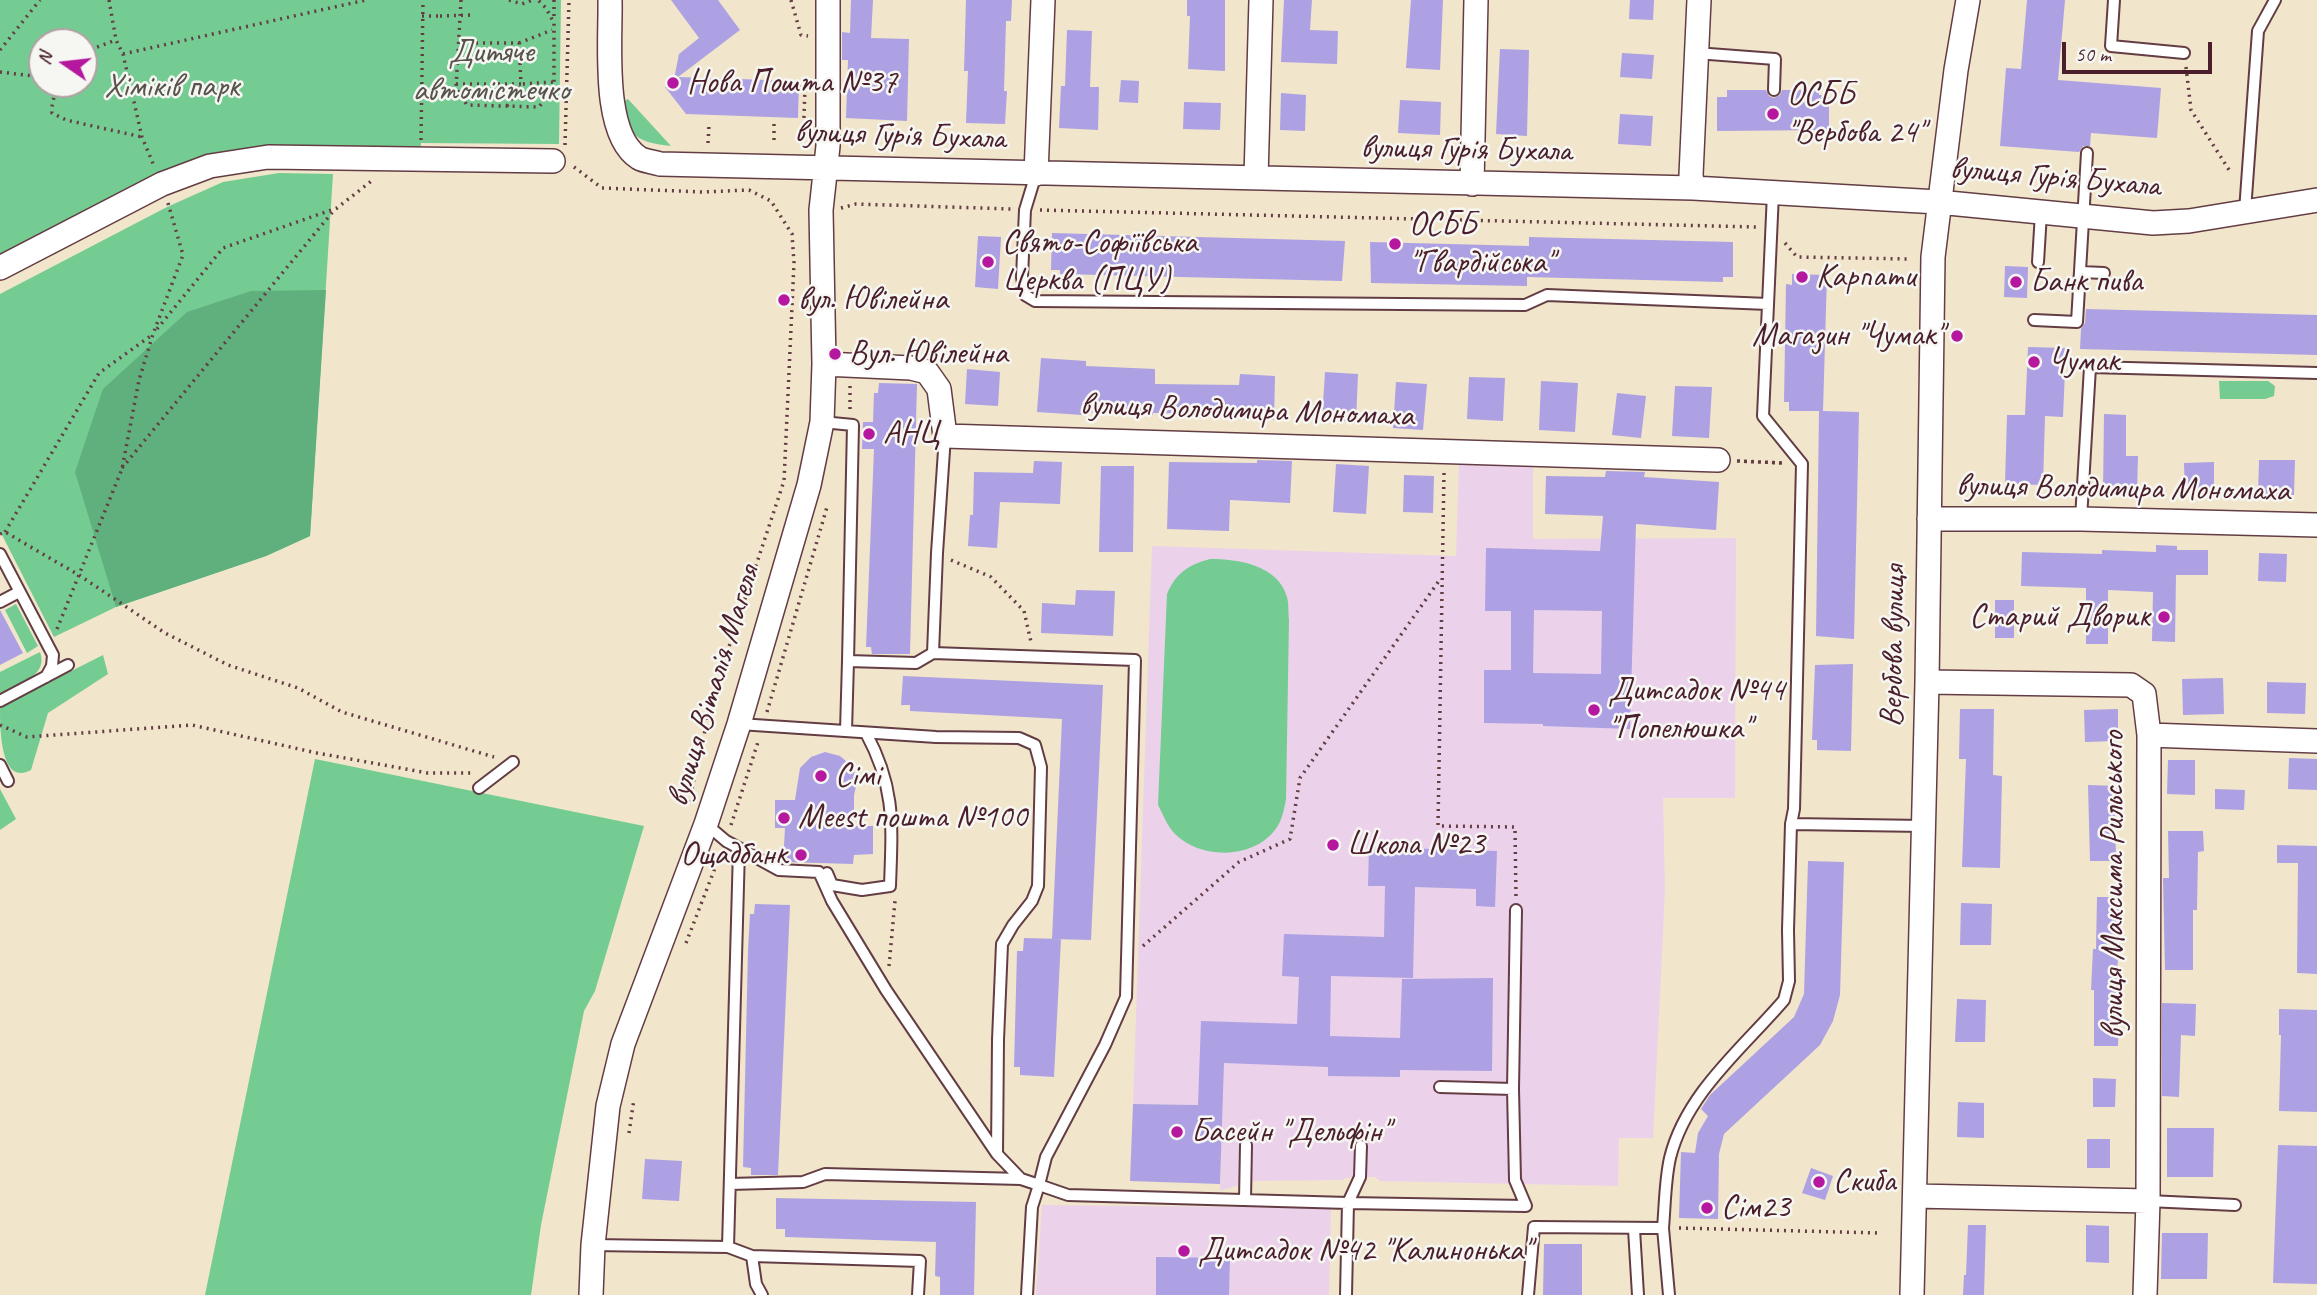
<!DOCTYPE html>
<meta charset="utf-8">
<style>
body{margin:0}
#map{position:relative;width:2317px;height:1295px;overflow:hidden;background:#f1e5cc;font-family:Caveat,sans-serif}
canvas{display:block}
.north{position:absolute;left:28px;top:28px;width:70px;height:70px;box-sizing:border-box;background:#f6f6f2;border:2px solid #b1a0a2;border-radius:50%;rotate:284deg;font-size:19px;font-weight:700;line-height:28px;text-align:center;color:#4a1f2b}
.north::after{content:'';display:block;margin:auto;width:24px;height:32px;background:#b5179e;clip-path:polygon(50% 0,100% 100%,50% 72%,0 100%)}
.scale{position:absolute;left:2062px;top:42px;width:150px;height:32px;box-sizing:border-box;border:4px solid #4a1f2b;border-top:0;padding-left:9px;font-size:21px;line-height:24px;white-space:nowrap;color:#4a1f2b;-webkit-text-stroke:5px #f6f6f2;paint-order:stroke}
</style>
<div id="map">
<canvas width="2317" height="1295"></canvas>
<div class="north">N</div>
<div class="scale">50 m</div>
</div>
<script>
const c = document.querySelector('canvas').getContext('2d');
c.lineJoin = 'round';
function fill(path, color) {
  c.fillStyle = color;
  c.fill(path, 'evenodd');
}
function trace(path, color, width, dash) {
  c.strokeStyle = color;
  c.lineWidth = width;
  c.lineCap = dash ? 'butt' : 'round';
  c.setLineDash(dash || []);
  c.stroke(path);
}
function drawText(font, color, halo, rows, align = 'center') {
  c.font = font + ' Caveat,sans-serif';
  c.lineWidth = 5;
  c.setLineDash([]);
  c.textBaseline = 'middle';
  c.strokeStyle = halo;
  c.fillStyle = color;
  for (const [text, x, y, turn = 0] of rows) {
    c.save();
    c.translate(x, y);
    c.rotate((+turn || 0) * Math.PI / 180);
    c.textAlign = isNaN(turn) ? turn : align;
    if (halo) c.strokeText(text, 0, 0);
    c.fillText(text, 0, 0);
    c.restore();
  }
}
const built = new Path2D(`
 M 1459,461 L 1533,462 L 1533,539 L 1736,538 L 1735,798 L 1663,798 L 1665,890 L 1653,1138 L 1619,1138 L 1618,1186 L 1380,1181 L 1375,1177 L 1360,1177 L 1345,1178 L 1343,1180 L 1251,1181 L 1220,1191 L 1221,1157 L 1198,1105 L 1133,1104 L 1152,546 L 1456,556 Z
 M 1042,1205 L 1331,1208 L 1329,1295 L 1036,1295 Z`);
const green = new Path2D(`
 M 0,0 L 561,0 L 559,144 L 421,143 L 420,159 L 210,166 L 0,268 ZM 42,42 L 84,42 L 84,84 L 42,84 Z
 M 628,99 L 671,146 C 637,142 630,137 619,104 Z
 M 279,173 L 333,174 L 310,536 L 266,556 L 116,607 L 54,637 L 0,531 L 0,294 L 167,207 L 223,182 Z
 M 2219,381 L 2268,381 L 2275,386 L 2274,396 L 2265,399 L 2220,399 Z
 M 1210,559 C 1238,559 1278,565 1287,597 C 1289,604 1288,613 1289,620 L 1286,799 C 1284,810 1282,821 1275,830 C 1252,860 1200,859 1175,834 C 1167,826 1163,814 1158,805 L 1167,594 C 1176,573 1188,565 1210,559 Z
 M 16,604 L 38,646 L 27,653 L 5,610 Z
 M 40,652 C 49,676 17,685 0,694 L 0,672 Z
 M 103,655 L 108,674 L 48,713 L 31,770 C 0,787 0,727 0,707 Z
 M 315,759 L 644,826 L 595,991 L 584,1011 L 541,1225 L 531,1295 L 205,1295 Z
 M 0,789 L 16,819 L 0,830 Z`);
const forest = new Path2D(`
 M 326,290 L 310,536 L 266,556 L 116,607 L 75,472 L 103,389 L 187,312 L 251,291 Z`);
const building = new Path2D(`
 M 671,0 L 718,0 L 740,30 L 678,77 L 799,81 L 798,118 L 686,114 L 665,87 L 674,79 L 679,54 L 699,38 Z
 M 851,0 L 873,0 L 871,38 L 909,39 L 907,121 L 846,118 L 848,60 L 842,60 L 842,32 L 850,33 Z
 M 966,0 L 1012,0 L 1011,21 L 1006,21 L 1004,91 L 1007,91 L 1005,124 L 966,123 L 968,71 L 964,71 Z
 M 1187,0 L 1225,0 L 1225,71 L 1188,69 L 1190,16 L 1187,16 Z
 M 1284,0 L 1312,0 L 1310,30 L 1338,31 L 1337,64 L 1281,62 Z
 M 1411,0 L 1443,0 L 1440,70 L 1406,68 Z
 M 1630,0 L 1654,0 L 1653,20 L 1629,19 Z
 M 2027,0 L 2065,0 L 2058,80 L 2161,88 L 2157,138 L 2091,133 L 2090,146 L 2083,146 L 2079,152 L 2000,146 L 2006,68 L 2021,69 Z
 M 1067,30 L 1092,31 L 1090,87 L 1099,87 L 1098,130 L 1059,128 L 1061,86 L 1065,86 Z
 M 1500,49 L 1529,50 L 1527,136 L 1496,134 Z
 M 1622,53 L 1654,55 L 1652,79 L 1620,77 Z
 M 1121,80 L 1139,81 L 1138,103 L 1119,102 Z
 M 1727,90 L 1766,90 L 1769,96 L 1774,98 L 1780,95 L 1782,90 L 1819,90 L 1819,95 L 1829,95 L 1829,130 L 1717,131 L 1717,97 L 1727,97 Z
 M 1281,93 L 1306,95 L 1305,131 L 1280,130 Z
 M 1400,100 L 1441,102 L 1440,135 L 1398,133 Z
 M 1184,102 L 1221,103 L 1220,130 L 1183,129 Z
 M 1620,114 L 1653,116 L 1651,146 L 1618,144 Z
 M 1052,233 L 1345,241 L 1342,281 L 1060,274 L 1060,270 L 1051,270 Z
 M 978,236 L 1001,237 L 998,289 L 975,287 Z
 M 1529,237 L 1733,242 L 1733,277 L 1723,277 L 1723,282 L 1527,277 L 1527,286 L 1371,283 L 1370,242 L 1529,246 Z
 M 2005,266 L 2028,267 L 2027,298 L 2004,297 Z
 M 1792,274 L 1827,275 L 1823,411 L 1859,412 L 1854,639 L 1816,636 L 1819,411 L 1789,411 L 1789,402 L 1784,402 L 1786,284 L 1792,285 Z
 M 2086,309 L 2317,315 L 2317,355 L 2080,349 L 2081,329 L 2085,323 Z
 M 2028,347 L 2066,348 L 2063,417 L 2045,416 L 2043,485 L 2005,484 L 2007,415 L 2025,415 Z
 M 1041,358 L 1086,361 L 1086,366 L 1155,369 L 1155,384 L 1239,385 L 1240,374 L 1275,376 L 1274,420 L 1238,419 L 1238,414 L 1153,413 L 1153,415 L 1082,412 L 1082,415 L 1037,412 Z
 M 967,369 L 1000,372 L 998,406 L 965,404 Z
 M 1325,372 L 1358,374 L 1356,422 L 1322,420 Z
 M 1469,377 L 1505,378 L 1503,421 L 1467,419 Z
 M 1541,381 L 1578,383 L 1575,432 L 1539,430 Z
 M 1396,382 L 1427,384 L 1423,430 L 1393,428 Z
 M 879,383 L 917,384 L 910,654 L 872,654 L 871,647 L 866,647 L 874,449 L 862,449 L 863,422 L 873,422 L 874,393 L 878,393 Z
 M 1675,386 L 1712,387 L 1709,438 L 1672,436 Z
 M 1617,393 L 1646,396 L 1641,438 L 1612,435 Z
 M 2104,414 L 2126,415 L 2126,456 L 2138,456 L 2137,494 L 2103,493 Z
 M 1257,460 L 1292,461 L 1290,503 L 1230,500 L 1229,531 L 1167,529 L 1169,462 L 1257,463 Z
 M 2259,460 L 2295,460 L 2294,495 L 2258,494 Z
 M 1034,461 L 1062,462 L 1060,504 L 1000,502 L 997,548 L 968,546 L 970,515 L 973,515 L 974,472 L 1033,473 Z
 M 2214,462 L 2214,493 L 2185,494 L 2184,463 Z
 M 1336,464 L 1369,466 L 1366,514 L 1333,512 Z
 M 1101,466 L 1134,466 L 1133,552 L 1099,552 Z
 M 1606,471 L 1645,472 L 1644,477 L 1719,482 L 1716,530 L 1636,524 L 1630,729 L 1543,726 L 1543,724 L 1484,723 L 1484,670 L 1511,670 L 1511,611 L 1485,611 L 1486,548 L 1600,551 L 1603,516 L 1545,514 L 1546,476 L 1605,477 ZM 1534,610 L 1602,611 L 1601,674 L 1533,673 Z
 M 1404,475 L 1434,476 L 1433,513 L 1403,512 Z
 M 2156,545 L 2177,546 L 2177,550 L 2208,550 L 2208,575 L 2176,575 L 2175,642 L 2152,641 L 2153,592 L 2108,590 L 2108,644 L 2086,644 L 2086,588 L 2021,586 L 2022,552 L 2102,554 L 2102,550 L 2156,552 Z
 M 2259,553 L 2287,554 L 2286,582 L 2258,581 Z
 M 1076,590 L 1115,591 L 1113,636 L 1041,633 L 1042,603 L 1075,605 Z
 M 1995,600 L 2014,600 L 2014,638 L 1995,638 Z
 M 0,610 L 23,653 L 0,665 Z
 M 1853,664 L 1851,751 L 1817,750 L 1817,740 L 1812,740 L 1815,665 Z
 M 903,676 L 1103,685 L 1091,940 L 1052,939 L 1062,719 L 910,711 L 910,705 L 901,705 Z
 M 2223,678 L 2224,714 L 2183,715 L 2182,679 Z
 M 2267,682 L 2306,683 L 2305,714 L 2267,713 Z
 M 1960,709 L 1994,709 L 1993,775 L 2002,776 L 2000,868 L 1962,867 L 1966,759 L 1959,759 Z
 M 2118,709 L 2118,741 L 2085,742 L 2084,710 Z
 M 825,752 L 840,756 L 853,767 L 857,782 L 854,795 L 854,826 L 873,826 L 873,854 L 854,855 L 853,864 L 783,862 L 785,828 L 775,828 L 775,800 L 795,800 L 800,768 L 811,757 Z
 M 2289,758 L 2317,759 L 2317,790 L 2288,789 Z
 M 2168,760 L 2195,760 L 2195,795 L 2167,794 Z
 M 2088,785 L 2118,786 L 2118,813 L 2115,813 L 2116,861 L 2090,861 Z
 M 2215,789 L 2245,790 L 2244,810 L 2215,809 Z
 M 2168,831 L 2203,831 L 2204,851 L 2198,852 L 2197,910 L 2193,910 L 2193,970 L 2165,970 L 2163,878 L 2169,878 Z
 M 2277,845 L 2317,846 L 2317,974 L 2297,973 L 2298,863 L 2277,863 Z
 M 1369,847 L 1497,851 L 1495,907 L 1476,906 L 1476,889 L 1415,887 L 1413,978 L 1331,976 L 1330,1036 L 1400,1038 L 1402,979 L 1493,978 L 1492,1071 L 1400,1070 L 1400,1077 L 1328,1076 L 1328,1067 L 1224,1063 L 1220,1184 L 1130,1181 L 1133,1104 L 1198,1105 L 1201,1021 L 1297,1024 L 1299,977 L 1282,976 L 1284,934 L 1384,937 L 1385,886 L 1368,886 Z
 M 1808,861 L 1844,862 L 1840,995 L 1833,1021 L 1820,1045 L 1724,1134 L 1719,1154 L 1718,1219 L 1679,1218 L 1681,1152 L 1695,1153 L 1698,1133 L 1708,1116 L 1701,1109 L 1710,1095 L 1794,1017 L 1804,994 Z
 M 2097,897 L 2121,897 L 2115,1017 L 2119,1017 L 2118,1046 L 2094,1046 L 2094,990 L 2091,990 L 2093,949 L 2096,949 Z
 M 1961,903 L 1992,904 L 1991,945 L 1960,945 Z
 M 755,904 L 790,905 L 778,1175 L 751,1175 L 751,1168 L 743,1167 L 748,950 L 750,914 L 754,914 Z
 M 1024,938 L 1061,939 L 1054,1077 L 1020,1075 L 1020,1067 L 1014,1067 L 1017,951 L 1023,951 Z
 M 1957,999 L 1986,1000 L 1985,1042 L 1955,1042 Z
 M 2162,1003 L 2196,1004 L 2195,1036 L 2181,1035 L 2179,1097 L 2162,1096 Z
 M 2279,1009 L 2317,1010 L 2317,1112 L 2279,1111 L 2281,1035 L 2279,1035 Z
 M 2093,1078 L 2116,1079 L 2115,1107 L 2093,1107 Z
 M 1958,1102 L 1984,1103 L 1984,1138 L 1957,1137 Z
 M 2167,1128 L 2214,1128 L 2213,1177 L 2167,1177 Z
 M 2087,1139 L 2110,1139 L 2110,1168 L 2087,1168 Z
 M 2278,1145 L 2317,1146 L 2317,1284 L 2273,1283 Z
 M 645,1159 L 682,1161 L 679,1201 L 642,1199 Z
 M 1811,1168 L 1833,1176 L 1825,1200 L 1802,1193 Z
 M 776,1198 L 976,1202 L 974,1295 L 940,1295 L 940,1277 L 935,1276 L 936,1242 L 785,1237 L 785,1229 L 776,1229 Z
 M 1968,1225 L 1986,1225 L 1984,1295 L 1963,1295 L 1964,1275 L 1966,1275 Z
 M 2086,1225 L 2109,1226 L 2109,1263 L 2086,1262 Z
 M 2162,1233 L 2208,1233 L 2207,1279 L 2161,1279 Z
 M 1544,1244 L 1582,1244 L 1582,1295 L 1543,1295 Z
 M 1156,1257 L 1230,1258 L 1229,1295 L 1156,1295 Z`);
const path = new Path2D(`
 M 109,0 L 116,40 L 123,54 L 142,137 L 154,166
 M 461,0 L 456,88 L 467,105 L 539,107 L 549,94 L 554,82 L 554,23 L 546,8 L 538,0
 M 509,0 L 522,4 L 532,0
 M 554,0 L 554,19
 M 791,0 L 801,35 L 808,36
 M 422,16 L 440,16
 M 519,43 L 552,30
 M 0,50 L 40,0
 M 84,52 L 116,40
 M 123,54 L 366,0
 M 2186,67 L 2191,110 L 2231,173
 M 0,72 L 42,77
 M 56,84 C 56,95 51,102 52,113 L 66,120 L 142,137
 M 456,84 L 521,84 L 519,43 L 459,43
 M 799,86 L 805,87 L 803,145
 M 507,106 L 521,84 L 554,82
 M 774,124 L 774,142
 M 421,140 L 423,0
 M 708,143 L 709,125
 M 565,145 L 569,0
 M 574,167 L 602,188 L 703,192 L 749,190 L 771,201 L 792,234 L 794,263 L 784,481 L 713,695 L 689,802
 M 841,208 L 856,204 L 1011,209
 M 1040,210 L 1756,227
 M 1785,243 L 1797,257 L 1911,259
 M 157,329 L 223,248 L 337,208 L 374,179
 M 850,409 L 850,385
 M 1737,461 L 1781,463
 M 1738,461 L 1783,463
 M 122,468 L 335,209
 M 1444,473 L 1438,826 L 1515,827 L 1516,898
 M 5,532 L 99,373 L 152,335
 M 0,534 L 5,532 L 79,575 L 165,633 L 228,665 L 298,688 L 342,712 L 494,757
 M 951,560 L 991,577 L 1024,611 L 1031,642
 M 57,629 L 122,469 L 139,380 L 153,334 L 183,255 L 168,203
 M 767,712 L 827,507
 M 0,725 L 27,737 L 192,725 L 317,753 L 428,773 L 474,773
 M 731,825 L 759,739
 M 686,943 L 720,855
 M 1143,946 L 1239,862 L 1290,839 L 1300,778 L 1441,578
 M 889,966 L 895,901
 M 629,1133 L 634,1099
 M 1679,1228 L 1880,1233`);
const service = new Path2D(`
 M 2114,0 L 2111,46 L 2184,53
 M 1696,53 L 1775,59 L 1774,90
 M 1036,174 L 1025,210 L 1022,277 L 1025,295 L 1035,301 L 1525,305 L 1547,295 L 1768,304
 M 1773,193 L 1763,416 L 1802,464 L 1794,809 L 1791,824 L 1924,826
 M 2245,211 L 2258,31 L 2275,0
 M 2038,262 L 2041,213
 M 2081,272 L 2104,273
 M 2034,320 L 2077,322 L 2087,153
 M 822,422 L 853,425 L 848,661
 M 945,436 L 937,553 L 933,653 L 1135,660 L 1126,997 L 1105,1045 L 1046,1157 L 1039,1185 L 1068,1195 L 1348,1203 L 1346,1295
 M 2081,519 L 2090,367 L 2317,373
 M 0,554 L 53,655 L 52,666 L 46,677
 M 0,602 L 19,592
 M 0,701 L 68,665
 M 739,724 L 936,737 L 1019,738 L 1035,745 L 1041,767 L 1038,886 L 1032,901 L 1013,925 L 1002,944 L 998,1040 L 997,1154
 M 846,731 L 848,661 L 916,663 L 933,653
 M 0,765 L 8,781
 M 479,788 L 513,762
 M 706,824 L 726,841 L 779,870 L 819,872 L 832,901 L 886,990 L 997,1154 L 1021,1179 L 1039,1185 L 1032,1207 L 1027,1295
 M 827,873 L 832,885 L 862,890 L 890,886 C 892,826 896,788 866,733
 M 1440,1087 L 1513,1089
 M 1361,1146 L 1360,1177 L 1348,1203 L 1526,1206 L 1515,1180 L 1513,1089 L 1516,910
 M 730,1184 L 803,1182 L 825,1174 L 1021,1179
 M 1245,1200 L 1246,1145
 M 2148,1201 L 2235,1205
 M 1663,1228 C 1665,1205 1665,1180 1670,1158 C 1686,1093 1743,1048 1784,1000 L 1789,981 L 1788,930 L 1791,824
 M 1634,1229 L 1638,1295
 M 593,1245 L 728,1247 L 752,1256 L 756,1284 L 762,1295
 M 728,1247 L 739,849
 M 752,1256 L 920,1261 L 918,1295
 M 1528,1295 L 1534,1227 L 1663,1228 L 1669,1295`);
const minor = new Path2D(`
 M 610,0 C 611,40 601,134 639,158 C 644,161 654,162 660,164 L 1693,188 L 1938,202 L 2153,223 L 2189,221 L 2317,200
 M 1036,174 L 1043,0
 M 1256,178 L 1261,0
 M 1472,184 L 1476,0
 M 1693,188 L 1691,175 L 1699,0
 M 0,268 L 162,184 L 210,166 L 268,157 L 553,161
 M 824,364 L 911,368 L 927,372 L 939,389 L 945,436 L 1718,460
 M 1929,519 L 2081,519 L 2317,525
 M 1927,682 L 2131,685 L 2144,694 L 2149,735 L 2148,1201 L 2145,1295
 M 2149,735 L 2317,741
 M 1915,1196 L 2148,1201
 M 591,1295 L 593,1245 L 608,1106 L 623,1044 L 706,824 L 739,724 L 809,485 L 822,422 L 824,364 L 821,210 L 828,146 L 828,0
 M 1912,1295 L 1927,682 L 1933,257 L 1956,70 L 1968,0`);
const pathBridge = new Path2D(`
 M 440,16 L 473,15`);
const markers = [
 [673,83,7,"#b5179e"],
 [1773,114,7,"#b5179e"],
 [1395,244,7,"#b5179e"],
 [988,262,7,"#b5179e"],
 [1802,277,7,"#b5179e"],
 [2016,282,7,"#b5179e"],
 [784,300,7,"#b5179e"],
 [1957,336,7,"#b5179e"],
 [835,354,7,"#b5179e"],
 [2034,362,7,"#b5179e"],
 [869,434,7,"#b5179e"],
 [2164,617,7,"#b5179e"],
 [1594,710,7,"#b5179e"],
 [821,776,7,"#b5179e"],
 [784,818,7,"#b5179e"],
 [1333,845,7,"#b5179e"],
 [801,855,7,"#b5179e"],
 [1177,1132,7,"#b5179e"],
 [1819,1182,7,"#b5179e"],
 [1707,1208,7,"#b5179e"],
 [1184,1251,7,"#b5179e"]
];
const parkNames = [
 ["Дитяче",491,53],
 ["автомістечко",491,91],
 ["Хіміків парк",172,87]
];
const poiNames = [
 ["Нова Пошта №37",687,83],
 ["ОСББ",1787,95],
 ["\"Вербова 24\"",1787,133],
 ["ОСББ",1409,225],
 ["\"Гвардійська\"",1409,263],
 ["Свято-Софіївська",1002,243],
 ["Церква (ПЦУ)",1002,281],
 ["Карпати",1816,277],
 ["Банк пива",2030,282],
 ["вул. Ювілейна",798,300],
 ["Магазин \"Чумак\"",1943,336,"right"],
 ["Вул. Ювілейна",849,354],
 ["Чумак",2048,362],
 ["АНЦ",883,434],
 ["Старий Дворик",2150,617,"right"],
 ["Дитсадок №44",1608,691],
 ["\"Попелюшка\"",1608,729],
 ["Сімі",835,776],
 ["Meest пошта №100",798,818],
 ["Школа №23",1347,845],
 ["Ощадбанк",787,855,"right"],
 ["Басейн \"Дельфін\"",1191,1132],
 ["Скиба",1833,1182],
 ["Сім23",1721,1208],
 ["Дитсадок №42 \"Калинонька\"",1198,1251]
];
const streetNames = [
 ["вулиця Гурія Бухала",900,136,2],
 ["вулиця Гурія Бухала",1466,150,1],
 ["вулиця Гурія Бухала",2055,178,5],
 ["вулиця Володимира Мономаха",1247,411,2],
 ["вулиця Володимира Мономаха",2123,489,1],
 ["Вербова вулиця",1894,646,-89],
 ["вулиця Віталія Магеля",714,686,-73],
 ["вулиця Максима Рильського",2114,885,-90]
];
fill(built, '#ecd1ea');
fill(green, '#74cc93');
fill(forest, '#5fb07d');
fill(building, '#ada1e3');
trace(service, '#633d43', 14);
trace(minor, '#633d43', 26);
trace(path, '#633d43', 3.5, [2, 5]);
trace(service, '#fff', 10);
trace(minor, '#fff', 23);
trace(pathBridge, '#633d43', 3.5, [2, 5]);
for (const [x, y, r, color] of markers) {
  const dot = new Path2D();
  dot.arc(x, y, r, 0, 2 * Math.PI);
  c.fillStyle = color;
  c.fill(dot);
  trace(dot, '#f6f6f2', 2.5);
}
drawText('33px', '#57534a', '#f6f6f2', parkNames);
drawText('33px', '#4a1f2b', '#f6f6f2', poiNames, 'left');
drawText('33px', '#4a1f2b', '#f6f6f2', streetNames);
</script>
